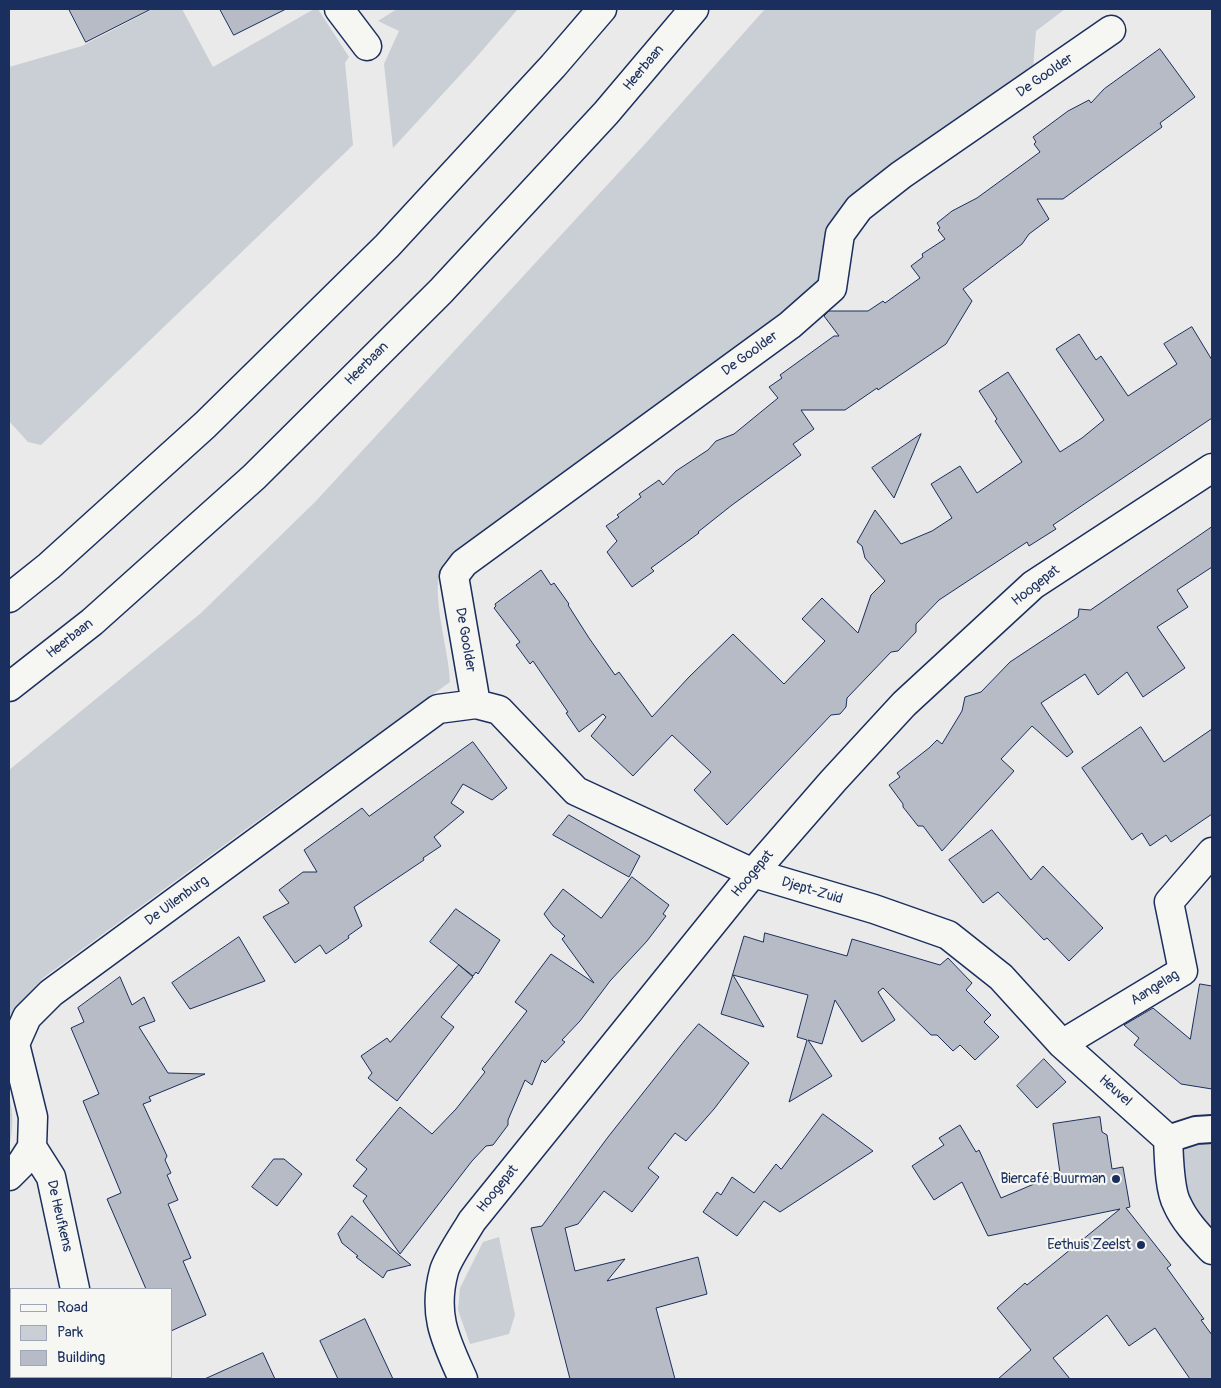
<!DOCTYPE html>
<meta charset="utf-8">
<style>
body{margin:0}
#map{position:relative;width:1221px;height:1388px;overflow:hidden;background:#e9eae9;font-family:Pangolin,sans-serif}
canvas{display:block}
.frame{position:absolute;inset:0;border:10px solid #1b2f5e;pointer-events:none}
.legend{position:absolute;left:10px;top:1288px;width:162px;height:90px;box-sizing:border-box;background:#f6f6f2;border:1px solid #9ea6b7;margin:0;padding:6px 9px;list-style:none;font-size:15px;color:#1b2f5e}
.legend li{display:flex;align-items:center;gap:10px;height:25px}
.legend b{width:25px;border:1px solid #9ea6b7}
</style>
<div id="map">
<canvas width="1221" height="1388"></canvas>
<div class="frame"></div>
<ul class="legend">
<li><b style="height:6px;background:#f6f6f2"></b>Road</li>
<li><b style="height:14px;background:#caced5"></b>Park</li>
<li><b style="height:14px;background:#b6bbc6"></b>Building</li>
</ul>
</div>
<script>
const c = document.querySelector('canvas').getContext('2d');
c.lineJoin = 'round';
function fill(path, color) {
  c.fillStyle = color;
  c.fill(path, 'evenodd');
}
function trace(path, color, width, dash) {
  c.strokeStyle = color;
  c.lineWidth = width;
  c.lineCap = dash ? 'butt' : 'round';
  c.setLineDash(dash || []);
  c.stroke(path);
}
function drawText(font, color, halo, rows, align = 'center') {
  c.font = font + ' Pangolin,sans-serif';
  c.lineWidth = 4.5;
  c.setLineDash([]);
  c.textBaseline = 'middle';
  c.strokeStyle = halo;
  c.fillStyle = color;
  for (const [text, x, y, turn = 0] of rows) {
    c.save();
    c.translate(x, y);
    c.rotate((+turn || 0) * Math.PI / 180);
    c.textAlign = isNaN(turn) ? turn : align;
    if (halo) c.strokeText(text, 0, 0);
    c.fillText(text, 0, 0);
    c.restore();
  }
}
const green = new Path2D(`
 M 153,9 L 182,9 L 213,67 L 314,9 L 318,9 L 349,57 L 345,63 L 353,145 L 41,445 L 28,442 L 9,421 L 9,67 L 82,46 Z
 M 397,9 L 518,9 L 473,61 L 393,148 L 384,64 L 399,31 L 378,21 Z
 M 765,9 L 1065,9 L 1036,31 L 1033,68 L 842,210 L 821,285 L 814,297 L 488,527 C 479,534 449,555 443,564 C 428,587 450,653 450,682 L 242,832 L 43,978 L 14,1009 L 9,1021 L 9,770 L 201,613 L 315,502 L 645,144 Z
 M 9,1096 C 14,1116 13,1128 9,1148 Z
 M 1212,1139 L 1212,1237 L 1186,1199 L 1181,1157 L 1186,1147 L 1195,1142 Z
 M 499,1237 L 515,1315 L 509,1334 L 470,1344 L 458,1310 L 460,1288 L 483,1242 Z`);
const building = new Path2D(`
 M 69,9 L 151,9 L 86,42 Z
 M 220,9 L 286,9 L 234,35 Z
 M 1160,49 L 1195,97 L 1160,123 L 1162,127 L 1063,199 L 1037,199 L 1049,219 L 1029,234 L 1022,244 L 963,289 L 972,301 L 946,344 L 878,390 L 877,388 L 845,410 L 801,410 L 814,429 L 793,444 L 801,455 L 732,505 L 698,532 L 699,533 L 651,568 L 654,571 L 632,587 L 607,552 L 617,541 L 606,526 L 619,517 L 617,515 L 641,497 L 639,494 L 659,480 L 663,485 L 676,471 L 708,450 L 716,441 L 734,434 L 778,398 L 769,387 L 782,378 L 780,375 L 834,336 L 839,336 L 824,316 L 829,311 L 868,311 L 883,301 L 885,303 L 920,278 L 911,266 L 923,257 L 922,254 L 945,239 L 938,230 L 940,228 L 937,223 L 952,211 L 977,198 L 1040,152 L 1034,144 L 1036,142 L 1033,137 L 1068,111 L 1089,100 L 1091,103 L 1104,89 Z
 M 1192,327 L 1212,360 L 1212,418 L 1053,525 L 1056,529 L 1029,546 L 1027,542 L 939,600 L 916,624 L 916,632 L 898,651 L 891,652 L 847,698 L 846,707 L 840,714 L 831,715 L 727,825 L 694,790 L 711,772 L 672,735 L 633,776 L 591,736 L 606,717 L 603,714 L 579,732 L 566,713 L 568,712 L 533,661 L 530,664 L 516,645 L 520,642 L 494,608 L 496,606 L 495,604 L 541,570 L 551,585 L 554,583 L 569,604 L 568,605 L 589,638 L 615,675 L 619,672 L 652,717 L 689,677 L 733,634 L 784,684 L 825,641 L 802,619 L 822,598 L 858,633 L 871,595 L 885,581 L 865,558 L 862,546 L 857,542 L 875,510 L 901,544 L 932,531 L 952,518 L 931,484 L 960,466 L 977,493 L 1022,462 L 995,421 L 997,419 L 979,391 L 1008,372 L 1060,452 L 1082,438 L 1104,420 L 1056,349 L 1079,334 L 1096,360 L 1101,356 L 1128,396 L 1177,364 L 1164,344 Z
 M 921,434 L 894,498 L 872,468 Z
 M 1212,527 L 1212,567 L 1177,590 L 1188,607 L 1157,627 L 1185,668 L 1143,697 L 1127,672 L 1098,695 L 1085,674 L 1041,703 L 1073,752 L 1067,757 L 1032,726 L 1001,759 L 1014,771 L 942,851 L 923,826 L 918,826 L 907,812 L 903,807 L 903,804 L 889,785 L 900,777 L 897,773 L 929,748 L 937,740 L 942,744 L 962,711 L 965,697 L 981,692 L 1010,662 L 1078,617 L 1079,609 L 1090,610 Z
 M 1141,727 L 1164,762 L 1212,729 L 1212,814 L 1171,842 L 1166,835 L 1150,846 L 1142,833 L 1132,840 L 1082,768 Z
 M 473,742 L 507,788 L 492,800 L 463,784 L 451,803 L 464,812 L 434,837 L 441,846 L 423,858 L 424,860 L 354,907 L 362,926 L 348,936 L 349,938 L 326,954 L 320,945 L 295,963 L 263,917 L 289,903 L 279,890 L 303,872 L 317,872 L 304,850 L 362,808 L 369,816 Z
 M 569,815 L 640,856 L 629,877 L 553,835 Z
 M 992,830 L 1031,880 L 1043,866 L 1103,928 L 1069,961 L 1047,938 L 1044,940 L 998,892 L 983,903 L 949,860 Z
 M 632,877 L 669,905 L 663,914 L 666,916 L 647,941 L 610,981 L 580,1021 L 562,1040 L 565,1042 L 545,1063 L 542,1060 L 532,1085 L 525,1080 L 508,1120 L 508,1125 L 493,1145 L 486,1146 L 472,1161 L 400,1254 L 363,1201 L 367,1196 L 353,1186 L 367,1169 L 356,1160 L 400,1107 L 432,1134 L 456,1109 L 485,1072 L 482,1069 L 527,1011 L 515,1002 L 551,954 L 594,983 L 562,939 L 565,936 L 553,926 L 544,914 L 563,889 L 601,918 Z
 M 456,909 L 500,940 L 478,974 L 476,972 L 473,976 L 430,942 Z
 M 765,933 L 847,956 L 852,939 L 940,965 L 948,958 L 972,983 L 966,990 L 991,1015 L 984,1022 L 999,1037 L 975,1060 L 960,1045 L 953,1051 L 937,1035 L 931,1035 L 883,988 L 878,992 L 895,1020 L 862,1042 L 835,1000 L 822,1044 L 808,1040 L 832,1076 L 789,1102 L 807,1040 L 797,1037 L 808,995 L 733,975 L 764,1027 L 721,1014 L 744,936 L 763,942 Z
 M 239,937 L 265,981 L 190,1009 L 172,983 Z
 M 459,965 L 473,977 L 441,1017 L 454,1027 L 397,1101 L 368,1078 L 372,1073 L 361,1056 L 387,1038 L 390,1042 Z
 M 120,977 L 132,1005 L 144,997 L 155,1021 L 139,1027 L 168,1073 L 205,1074 L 149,1097 L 151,1101 L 143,1104 L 167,1156 L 165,1160 L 171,1173 L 167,1175 L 178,1200 L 168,1204 L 191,1258 L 183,1261 L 206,1315 L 171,1331 L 171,1289 L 146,1289 L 107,1199 L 121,1193 L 83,1101 L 99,1094 L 71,1028 L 84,1022 L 78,1008 Z
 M 1200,984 L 1212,986 L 1212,1089 L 1181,1084 L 1134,1045 L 1139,1038 L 1124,1025 L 1153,1008 L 1190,1039 Z
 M 699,1024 L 749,1063 L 714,1109 L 686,1141 L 675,1133 L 648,1168 L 659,1177 L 632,1212 L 604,1191 L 578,1224 L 565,1228 L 575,1271 L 625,1259 L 607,1281 L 698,1257 L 707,1294 L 656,1308 L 675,1379 L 570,1379 L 531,1228 L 542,1226 L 608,1137 L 685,1040 Z
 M 1044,1059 L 1066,1082 L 1037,1108 L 1017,1086 Z
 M 823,1114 L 873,1151 L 780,1212 L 764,1201 L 737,1236 L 703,1212 L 717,1192 L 721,1195 L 732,1177 L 754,1193 L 776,1164 L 781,1169 Z
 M 1100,1117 L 1102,1132 L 1107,1135 L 1112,1169 L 1123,1167 L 1130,1207 L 1126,1208 L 1171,1265 L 1167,1268 L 1204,1319 L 1201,1320 L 1212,1335 L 1212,1379 L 1190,1379 L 1155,1328 L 1129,1346 L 1107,1315 L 1053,1358 L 1070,1379 L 998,1379 L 1031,1350 L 997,1308 L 1025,1283 L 1027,1285 L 1120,1209 L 988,1236 L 962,1182 L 934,1200 L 912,1166 L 944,1145 L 939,1138 L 960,1125 L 976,1152 L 979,1150 L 1001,1198 L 1060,1173 L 1053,1124 Z
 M 274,1159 L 284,1159 L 302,1174 L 277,1206 L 252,1187 Z
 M 352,1216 L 411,1265 L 387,1271 L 383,1278 L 356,1257 L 358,1256 L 342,1243 L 338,1234 Z
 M 365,1319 L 393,1379 L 338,1379 L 320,1341 Z
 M 263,1353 L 275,1379 L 205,1379 Z`);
const pedestrian = new Path2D(`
 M 1168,1139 L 1196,1130 L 1212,1129`);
const minor = new Path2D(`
 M 339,9 L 367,46
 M 476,704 L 454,576 L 464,563 L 790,325 L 832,288 L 840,234 L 859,208 L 901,175 L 1111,30
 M 1062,1044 L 1183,971 L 1169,902 L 1212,852
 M 32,1147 L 51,1177 L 75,1289
 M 9,1176 L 21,1164 L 32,1147 L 33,1117 L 15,1044 L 27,1017 L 51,993 L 438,709 L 476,704 L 499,710 L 576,791 L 753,873 L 874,909 L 948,935 L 1001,977 L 1062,1044 L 1168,1139 C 1169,1156 1169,1189 1177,1204 C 1185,1222 1199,1236 1212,1250
 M 95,1377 L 95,1379
 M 463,1379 C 446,1341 432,1315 444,1271 C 447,1259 465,1233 472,1221 L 753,873 L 833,781 L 904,704 L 1033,585 L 1212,468`);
const secondary = new Path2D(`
 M 9,598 L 49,566 L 205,425 L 387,246 L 553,66 L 602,9
 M 9,687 L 92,622 L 254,477 L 441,291 L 606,113 L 694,9`);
const markers = [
 [1116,1179,5,"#1b2f5e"],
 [1141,1245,5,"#1b2f5e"]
];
const streetNames = [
 ["Heerbaan",644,68,-50],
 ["De Goolder",1045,76,-35],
 ["De Goolder",750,354,-36],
 ["Heerbaan",367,364,-45],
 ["Hoogepat",1036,586,-38],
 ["Heerbaan",70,639,-38],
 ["De Goolder",465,640,80],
 ["Hoogepat",753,874,-50],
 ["Djept-Zuid",812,891,17],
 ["De Uilenburg",177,901,-36],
 ["Aangelag",1155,988,-32],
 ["Heuvel",1115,1091,42],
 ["Hoogepat",498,1189,-51],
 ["De Heufkens",59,1216,77]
];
const poiNames = [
 ["Biercafé Buurman",1106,1179],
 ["Eethuis Zeelst",1131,1245]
];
fill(green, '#caced5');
fill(building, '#b6bbc6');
trace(building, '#1b2f5e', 1);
trace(pedestrian, '#1b2f5e', 30);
trace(minor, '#1b2f5e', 31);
trace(secondary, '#1b2f5e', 31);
trace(pedestrian, '#f6f6f2', 26);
trace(minor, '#f6f6f2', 28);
trace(secondary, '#f6f6f2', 28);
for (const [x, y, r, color] of markers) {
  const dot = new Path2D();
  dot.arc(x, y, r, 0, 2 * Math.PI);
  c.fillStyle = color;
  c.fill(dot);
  trace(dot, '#f6f6f2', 2);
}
drawText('14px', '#1b2f5e', '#f6f6f2', streetNames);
drawText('14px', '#1b2f5e', '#f6f6f2', poiNames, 'right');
</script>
